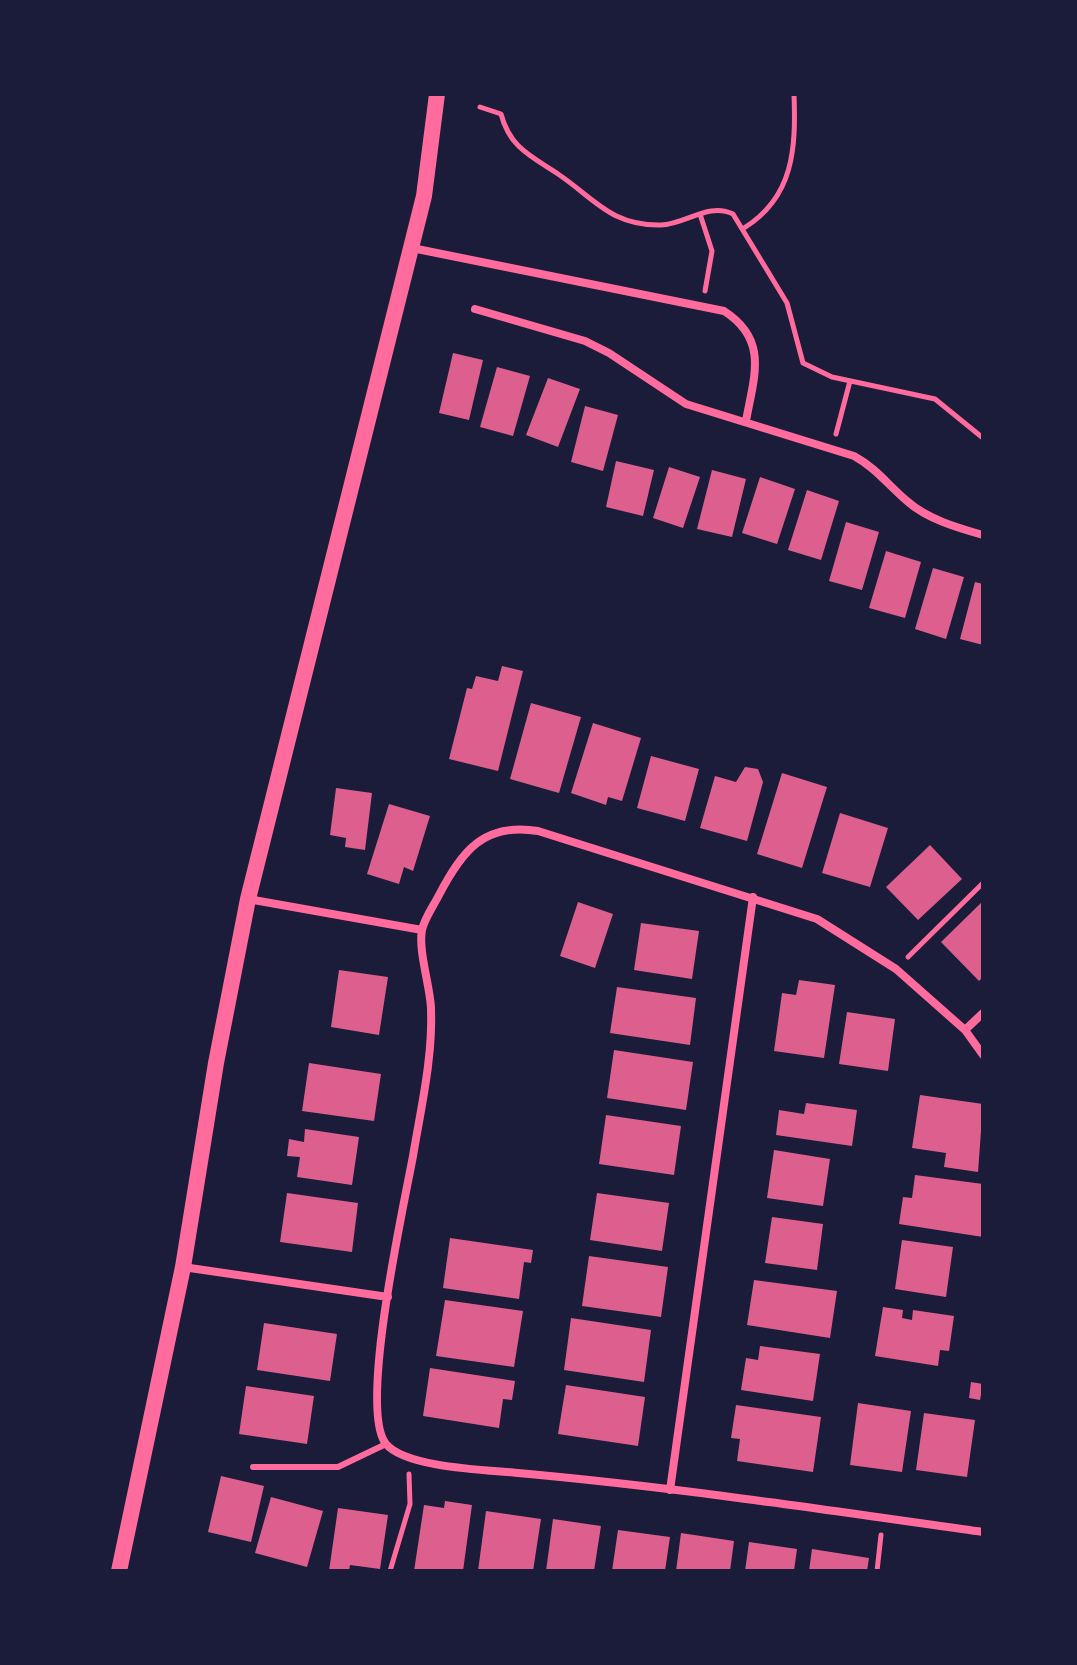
<!DOCTYPE html>
<style>
body{margin:0}
#map{position:relative;width:1077px;height:1665px;overflow:hidden;background:#1b1b3a;font-family:"Source Sans 3",sans-serif}
canvas{display:block}
.frame{position:absolute;inset:0;border:96px solid #1b1b3a;pointer-events:none}
</style>
<div id="map">
<canvas width="1077" height="1665"></canvas>
<div class="frame"></div>
</div>
<script>
const c = document.querySelector('canvas').getContext('2d');
c.lineJoin = 'round';
function fill(path, color) {
  c.fillStyle = color;
  c.fill(path, 'evenodd');
}
function trace(path, color, width, dash) {
  c.strokeStyle = color;
  c.lineWidth = width;
  c.lineCap = dash ? 'butt' : 'round';
  c.setLineDash(dash || []);
  c.stroke(path);
}
const building = new Path2D(`
 M 453,353 L 483,360 L 469,420 L 439,413 Z
 M 497,367 L 530,376 L 513,436 L 480,427 Z
 M 548,378 L 580,389 L 558,447 L 526,435 Z
 M 585,406 L 618,415 L 603,471 L 571,462 Z
 M 616,461 L 654,470 L 643,516 L 606,507 Z
 M 669,467 L 700,477 L 683,528 L 653,518 Z
 M 712,470 L 746,479 L 732,537 L 697,529 Z
 M 760,477 L 795,489 L 777,544 L 742,533 Z
 M 807,490 L 839,501 L 821,560 L 788,550 Z
 M 846,522 L 879,532 L 862,590 L 829,581 Z
 M 886,551 L 921,562 L 905,618 L 869,608 Z
 M 933,568 L 964,577 L 946,639 L 915,629 Z
 M 975,582 L 983,584 L 983,645 L 960,639 Z
 M 502,666 L 523,671 L 498,771 L 449,759 L 467,688 L 472,689 L 476,676 L 498,681 Z
 M 531,703 L 581,717 L 559,793 L 510,779 Z
 M 593,723 L 641,738 L 622,801 L 608,797 L 606,805 L 571,793 Z
 M 651,756 L 699,769 L 685,821 L 637,808 Z
 M 745,767 L 758,769 L 763,782 L 747,841 L 700,828 L 715,776 L 736,782 Z
 M 782,773 L 827,787 L 802,868 L 757,854 Z
 M 336,788 L 372,793 L 365,850 L 345,847 L 346,838 L 330,835 Z
 M 389,804 L 430,816 L 413,871 L 404,867 L 399,884 L 367,874 Z
 M 840,813 L 888,828 L 870,887 L 822,873 Z
 M 930,845 L 962,879 L 918,920 L 886,887 Z
 M 983,901 L 983,977 L 979,981 L 941,942 Z
 M 578,902 L 613,914 L 595,968 L 560,956 Z
 M 641,923 L 699,931 L 692,979 L 634,970 Z
 M 339,970 L 388,977 L 379,1035 L 331,1027 Z
 M 799,980 L 835,985 L 824,1058 L 774,1051 L 782,993 L 796,995 Z
 M 617,987 L 696,998 L 690,1045 L 610,1033 Z
 M 847,1012 L 895,1019 L 888,1071 L 839,1064 Z
 M 614,1050 L 693,1062 L 686,1110 L 607,1098 Z
 M 309,1063 L 381,1074 L 374,1121 L 302,1111 Z
 M 920,1095 L 983,1104 L 978,1172 L 944,1167 L 946,1153 L 912,1148 Z
 M 806,1103 L 857,1110 L 852,1146 L 776,1135 L 779,1110 L 804,1114 Z
 M 606,1115 L 681,1126 L 674,1175 L 599,1164 Z
 M 305,1129 L 359,1137 L 352,1185 L 297,1177 L 300,1157 L 287,1156 L 289,1139 L 304,1142 Z
 M 774,1150 L 830,1159 L 823,1206 L 767,1198 Z
 M 915,1175 L 983,1184 L 983,1237 L 899,1224 L 903,1197 L 912,1198 Z
 M 287,1193 L 358,1203 L 352,1252 L 280,1242 Z
 M 597,1193 L 669,1203 L 662,1251 L 590,1240 Z
 M 772,1217 L 823,1224 L 817,1270 L 765,1263 Z
 M 450,1238 L 533,1250 L 531,1263 L 524,1262 L 519,1299 L 443,1288 Z
 M 902,1240 L 953,1247 L 946,1297 L 895,1289 Z
 M 589,1256 L 668,1267 L 661,1317 L 582,1306 Z
 M 754,1280 L 837,1291 L 830,1338 L 747,1325 Z
 M 445,1300 L 523,1311 L 514,1367 L 436,1356 Z
 M 883,1307 L 903,1310 L 902,1318 L 912,1320 L 913,1310 L 954,1316 L 949,1351 L 940,1350 L 938,1366 L 875,1356 Z
 M 571,1318 L 651,1330 L 644,1382 L 564,1370 Z
 M 264,1323 L 337,1334 L 330,1381 L 257,1370 Z
 M 760,1346 L 820,1354 L 813,1401 L 741,1390 L 746,1358 L 758,1360 Z
 M 430,1368 L 515,1381 L 512,1400 L 503,1399 L 499,1428 L 423,1416 Z
 M 971,1382 L 983,1384 L 980,1400 L 969,1398 Z
 M 566,1385 L 645,1397 L 638,1446 L 558,1434 Z
 M 246,1386 L 314,1396 L 307,1444 L 239,1434 Z
 M 858,1403 L 911,1411 L 902,1472 L 850,1465 Z
 M 736,1405 L 821,1417 L 813,1472 L 737,1461 L 740,1439 L 731,1438 Z
 M 924,1413 L 975,1420 L 967,1477 L 916,1470 Z
 M 221,1476 L 264,1486 L 251,1542 L 208,1532 Z
 M 271,1497 L 323,1511 L 307,1567 L 255,1553 Z
 M 445,1501 L 472,1505 L 463,1571 L 414,1571 L 424,1505 L 444,1508 Z
 M 338,1508 L 388,1515 L 380,1569 L 350,1565 L 349,1571 L 329,1571 Z
 M 486,1511 L 541,1519 L 533,1571 L 478,1571 Z
 M 553,1519 L 601,1526 L 594,1571 L 546,1571 Z
 M 618,1530 L 670,1537 L 665,1571 L 612,1571 Z
 M 681,1533 L 734,1541 L 730,1571 L 676,1571 Z
 M 749,1542 L 797,1549 L 794,1571 L 745,1571 Z
 M 812,1549 L 869,1558 L 867,1571 L 809,1571 Z`);
const path = new Path2D(`
 M 480,107 L 501,114 C 510,148 531,156 558,174 C 595,199 611,226 661,225 C 686,224 709,202 733,214 L 787,303 L 803,363 L 832,377 L 935,399 L 983,438
 M 700,214 L 712,251 L 705,291
 M 744,228 C 794,197 796,148 794,94
 M 836,434 L 850,381
 M 908,957 L 983,883
 M 390,1571 L 410,1504 L 409,1474
 M 877,1571 L 881,1535`);
const service = new Path2D(`
 M 253,1467 L 338,1467 L 386,1444`);
const minor = new Path2D(`
 M 412,248 L 724,311 C 769,340 754,376 746,421
 M 475,309 L 585,341 L 609,353 L 686,404 L 854,456 C 876,468 888,485 907,501 C 927,519 958,528 983,535
 M 248,899 L 422,930
 M 965,1030 L 983,1013
 M 983,1055 L 965,1030 L 896,969 L 817,919 L 538,831 C 484,822 462,851 439,895 C 434,905 424,919 422,930 C 418,950 430,986 431,1008 C 433,1057 421,1108 413,1156 C 404,1205 358,1410 386,1444 C 406,1468 488,1470 518,1473 C 674,1487 828,1510 983,1532
 M 183,1267 L 388,1297
 M 670,1490 L 753,897`);
const secondary = new Path2D(`
 M 119,1571 L 183,1267 L 216,1063 L 248,899 L 424,196 L 437,94`);
fill(building, '#dd5f8e');
trace(path, '#ff6b9d', 5);
trace(service, '#ff6b9d', 6);
trace(minor, '#ff6b9d', 8);
trace(secondary, '#ff6b9d', 16);
</script>
